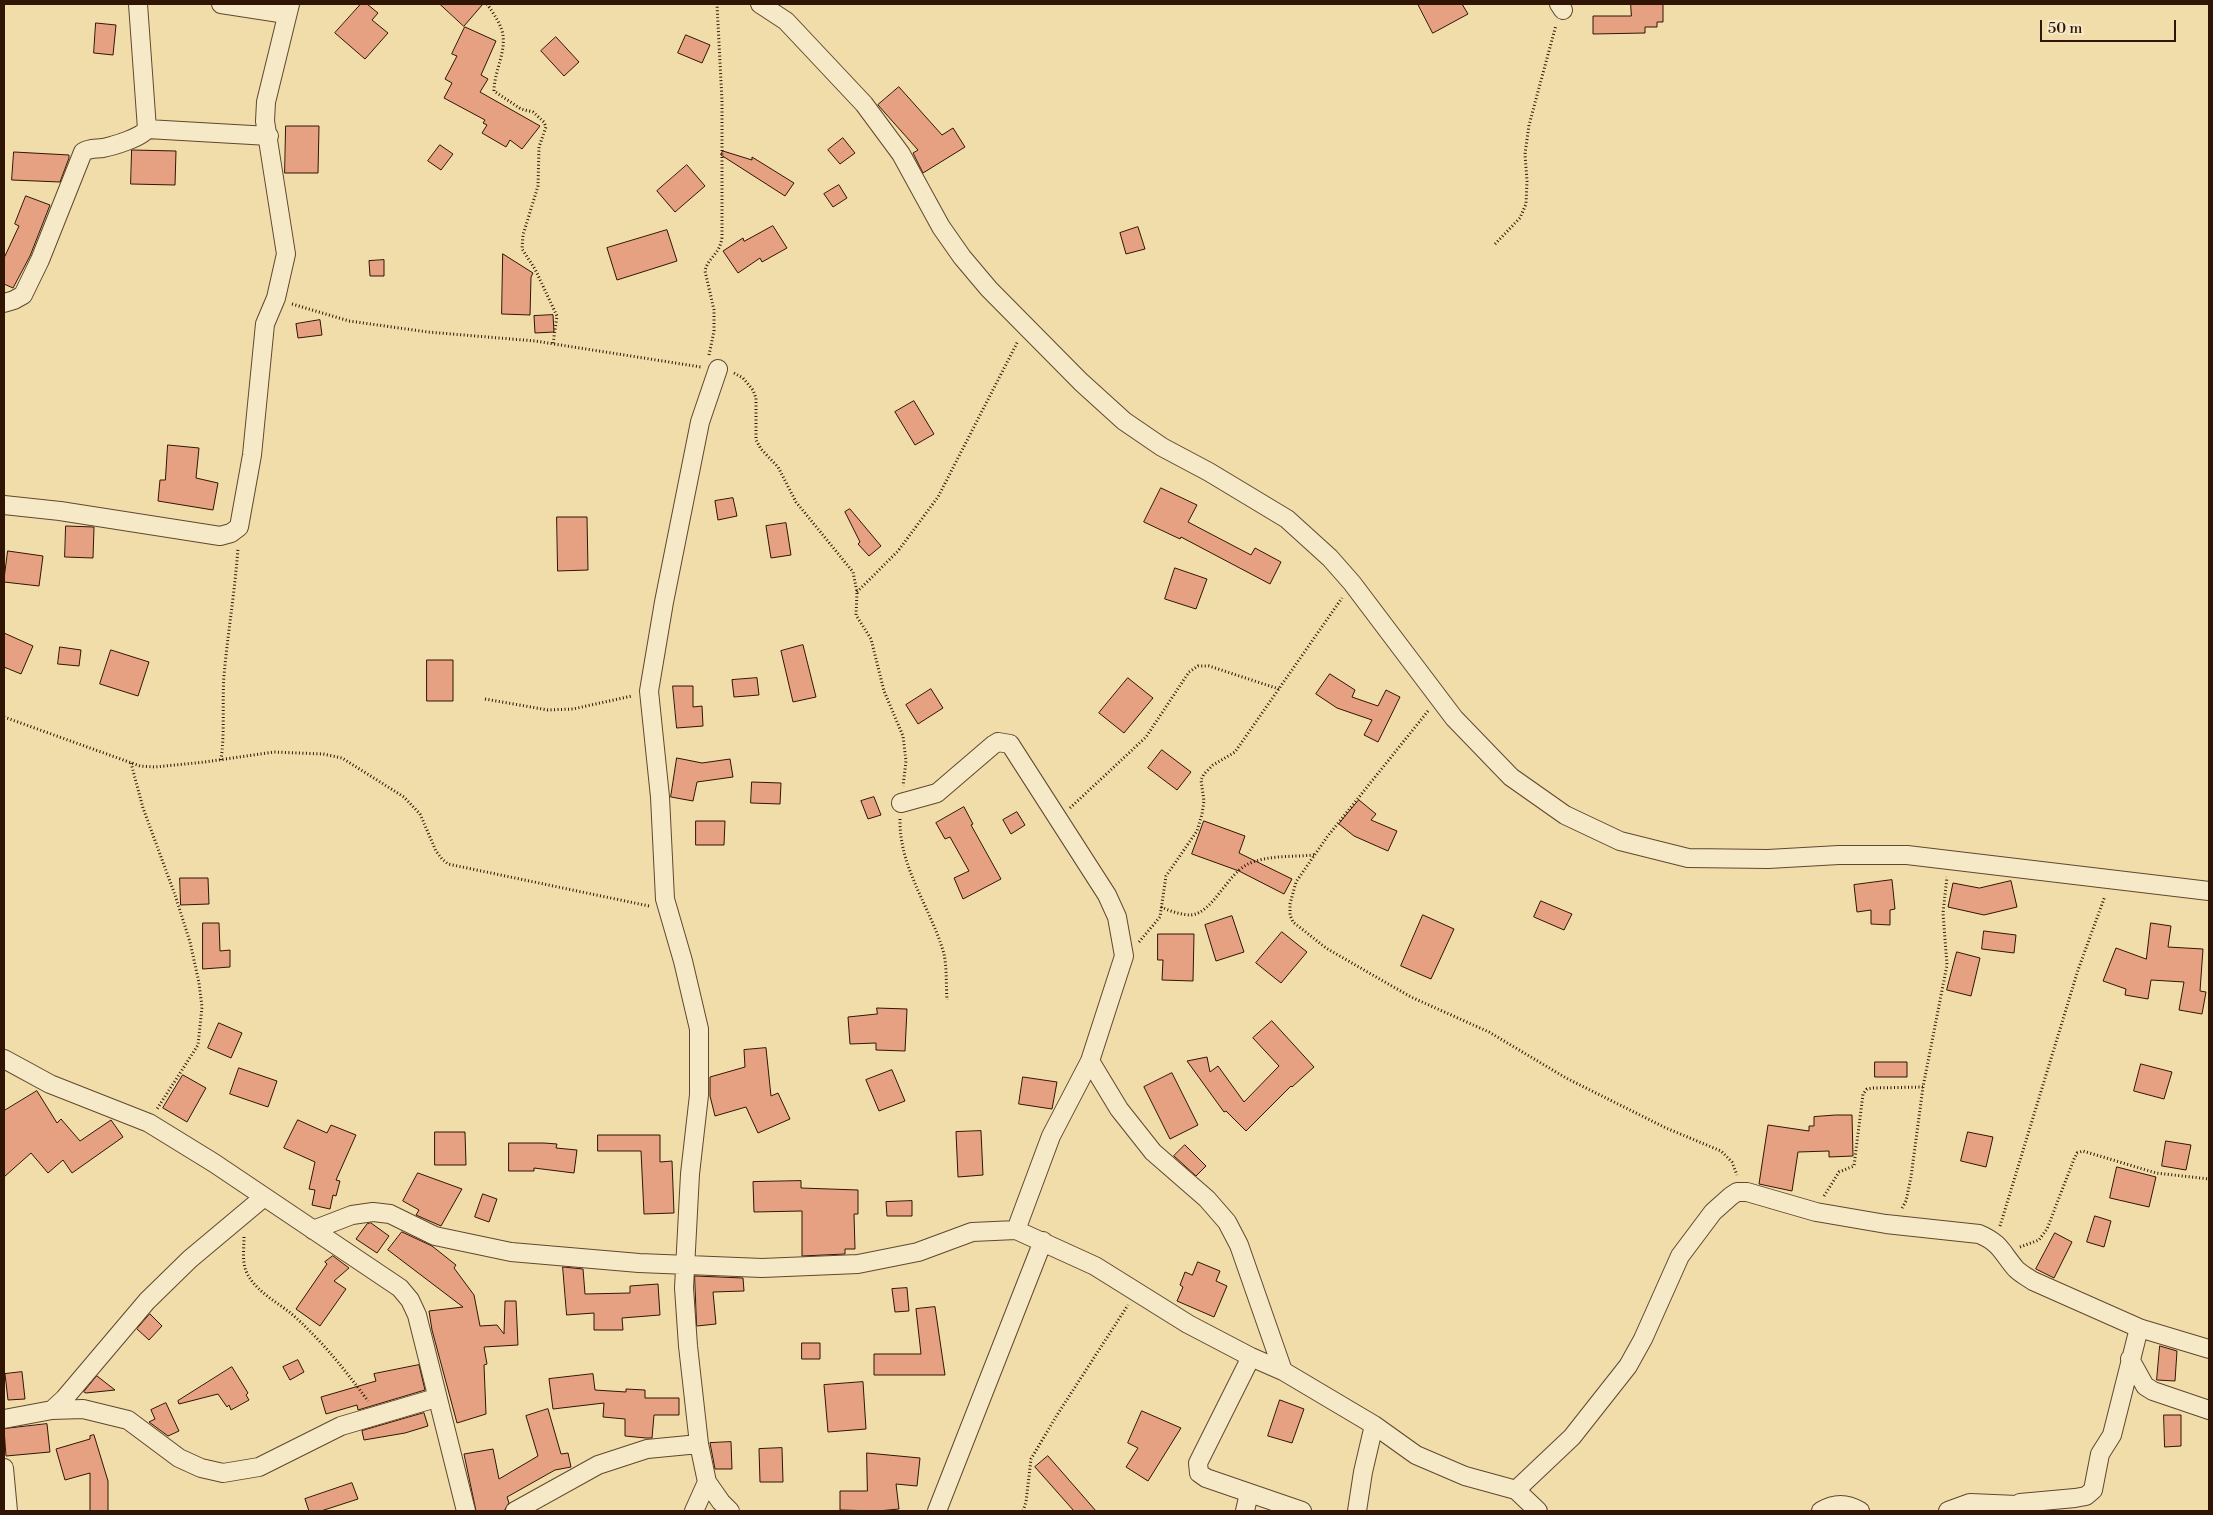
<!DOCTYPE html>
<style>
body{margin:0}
#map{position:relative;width:2213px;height:1515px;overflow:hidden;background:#f0ddaa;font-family:"Libre Bodoni",serif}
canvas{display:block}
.frame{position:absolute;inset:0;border:5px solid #311504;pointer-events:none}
.scale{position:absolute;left:2040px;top:20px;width:136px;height:22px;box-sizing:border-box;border:2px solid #311504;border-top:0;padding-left:6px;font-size:15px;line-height:18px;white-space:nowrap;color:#311504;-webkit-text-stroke:4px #f5e9c8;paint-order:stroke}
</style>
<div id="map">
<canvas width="2213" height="1515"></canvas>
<div class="frame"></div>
<div class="scale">50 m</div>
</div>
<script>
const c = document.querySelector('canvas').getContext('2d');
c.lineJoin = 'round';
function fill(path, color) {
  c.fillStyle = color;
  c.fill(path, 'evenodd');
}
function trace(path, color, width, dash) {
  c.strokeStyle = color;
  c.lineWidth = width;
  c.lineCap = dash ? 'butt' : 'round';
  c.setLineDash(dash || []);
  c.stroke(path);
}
const building = new Path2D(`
 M 361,4 L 367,4 L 378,13 L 372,20 L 388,33 L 365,59 L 335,33 Z
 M 440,4 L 483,4 L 464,26 Z
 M 1418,4 L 1462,4 L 1468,14 L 1433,33 Z
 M 1631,4 L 1663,4 L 1663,22 L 1657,22 L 1657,27 L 1645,27 L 1645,33 L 1593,34 L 1593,16 L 1631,16 Z
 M 96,23 L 116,25 L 113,55 L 94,53 Z
 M 465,27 L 496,41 L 481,75 L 488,79 L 480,92 L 540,126 L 522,149 L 510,140 L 506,147 L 482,133 L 487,125 L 483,123 L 485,120 L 444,98 L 452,83 L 445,79 L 457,56 L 452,54 Z
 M 686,35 L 710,45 L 702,63 L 678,53 Z
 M 556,37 L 579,62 L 564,76 L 541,51 Z
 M 899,87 L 942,135 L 953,128 L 965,147 L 923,173 L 913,153 L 918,150 L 878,105 Z
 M 286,126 L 319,126 L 318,173 L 285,173 Z
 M 843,138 L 855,153 L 840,164 L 828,150 Z
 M 440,145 L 453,154 L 441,170 L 428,161 Z
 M 132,150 L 176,151 L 175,185 L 131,184 Z
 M 723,151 L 752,160 L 752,157 L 794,183 L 785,196 L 721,155 Z
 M 14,152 L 69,155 L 69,158 L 60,182 L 12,180 Z
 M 687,165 L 705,186 L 675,212 L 657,191 Z
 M 839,185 L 847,198 L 833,207 L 824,194 Z
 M 26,196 L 50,205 L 30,256 L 13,288 L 4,284 L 4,258 L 19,226 L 15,224 Z
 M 773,226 L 787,248 L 762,262 L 760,258 L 738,273 L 723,251 L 743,238 L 744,241 Z
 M 1138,227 L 1145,249 L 1126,254 L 1120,233 Z
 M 667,230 L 677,261 L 617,280 L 607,248 Z
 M 503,254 L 533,273 L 531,277 L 530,315 L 502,314 Z
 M 384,260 L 384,276 L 370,276 L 369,261 Z
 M 553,315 L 554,332 L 535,333 L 534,316 Z
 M 320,320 L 322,335 L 298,338 L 296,324 Z
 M 914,401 L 934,434 L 915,445 L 895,412 Z
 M 168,445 L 199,448 L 196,478 L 218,483 L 213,510 L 158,501 L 160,480 L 165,480 Z
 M 1161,488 L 1197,505 L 1188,522 L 1251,555 L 1255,548 L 1281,562 L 1270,584 L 1181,537 L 1180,539 L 1144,522 Z
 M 733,498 L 737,516 L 718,520 L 715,501 Z
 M 850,509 L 881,546 L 869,556 L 858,544 L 860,542 L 845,512 Z
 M 557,517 L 587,517 L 588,570 L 558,571 Z
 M 786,523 L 791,555 L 771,558 L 766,526 Z
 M 66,526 L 94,527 L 93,558 L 65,557 Z
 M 8,551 L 43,556 L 39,586 L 4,582 Z
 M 1175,568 L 1207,579 L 1196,609 L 1165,599 Z
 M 4,633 L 33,646 L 21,674 L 4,667 Z
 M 803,645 L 816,697 L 793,702 L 781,651 Z
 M 60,647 L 81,650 L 79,666 L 58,664 Z
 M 111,650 L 149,662 L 138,696 L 100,684 Z
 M 427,660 L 453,660 L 453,701 L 427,701 Z
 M 1330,674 L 1355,690 L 1352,697 L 1378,706 L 1386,690 L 1400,697 L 1378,742 L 1364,735 L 1372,720 L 1337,708 L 1316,694 Z
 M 757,678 L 759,695 L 734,697 L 732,680 Z
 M 1128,678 L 1153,698 L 1124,733 L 1099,713 Z
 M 673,686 L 693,686 L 693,707 L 702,706 L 703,726 L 677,728 Z
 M 931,689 L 943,708 L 918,724 L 906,705 Z
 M 1162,750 L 1191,772 L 1177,790 L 1148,768 Z
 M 677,758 L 702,763 L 730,759 L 733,777 L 697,782 L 693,801 L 671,797 Z
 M 752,782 L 781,783 L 780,804 L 751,803 Z
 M 874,797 L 881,815 L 868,819 L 861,801 Z
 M 1359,800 L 1376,814 L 1371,820 L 1397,831 L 1388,851 L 1354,836 L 1339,824 Z
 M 964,807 L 973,824 L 971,825 L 1001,879 L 963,899 L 954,878 L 969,871 L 950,837 L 945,839 L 936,823 Z
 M 1017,812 L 1025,825 L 1011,834 L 1003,820 Z
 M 696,821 L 725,821 L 724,845 L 696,845 Z
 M 1204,821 L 1245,836 L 1239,853 L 1292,879 L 1284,894 L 1239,871 L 1192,854 Z
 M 180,878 L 208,878 L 209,904 L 181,905 Z
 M 1892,880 L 1895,909 L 1890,910 L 1890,925 L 1871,924 L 1871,910 L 1857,912 L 1854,885 Z
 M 2011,881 L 2017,907 L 1984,915 L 1948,907 L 1953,883 L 1979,888 Z
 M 1541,901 L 1572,914 L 1564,930 L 1534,917 Z
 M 1423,915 L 1454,929 L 1431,979 L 1401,966 Z
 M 1232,916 L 1244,952 L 1216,961 L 1205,925 Z
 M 203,923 L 219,923 L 220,951 L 230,950 L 230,967 L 203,969 Z
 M 2151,923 L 2171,926 L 2168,947 L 2203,949 L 2200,991 L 2206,992 L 2202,1014 L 2179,1010 L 2184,982 L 2151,980 L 2148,999 L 2125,995 L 2126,989 L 2103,981 L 2116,948 L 2146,959 Z
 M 1984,931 L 2016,935 L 2014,953 L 1982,949 Z
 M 1282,932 L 1307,952 L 1281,983 L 1256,963 Z
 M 1158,934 L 1194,934 L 1193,981 L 1162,980 L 1163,960 L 1158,960 Z
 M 1957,952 L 1980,958 L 1971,996 L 1947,990 Z
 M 877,1008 L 907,1009 L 905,1051 L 876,1050 L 876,1043 L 850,1044 L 848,1017 L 877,1014 Z
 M 1272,1021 L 1314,1067 L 1292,1087 L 1291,1086 L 1246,1131 L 1226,1111 L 1224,1112 L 1187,1061 L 1207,1057 L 1210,1072 L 1218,1066 L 1244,1102 L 1279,1066 L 1253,1038 Z
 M 219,1023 L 242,1033 L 231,1058 L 208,1048 Z
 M 766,1048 L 771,1096 L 778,1093 L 790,1119 L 758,1133 L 746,1107 L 715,1116 L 710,1096 L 710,1077 L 745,1067 L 744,1050 Z
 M 1875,1062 L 1907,1062 L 1907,1077 L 1875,1077 Z
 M 2141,1064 L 2172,1072 L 2164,1099 L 2134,1091 Z
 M 239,1068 L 277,1081 L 268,1107 L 230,1094 Z
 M 892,1070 L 905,1101 L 879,1111 L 866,1080 Z
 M 1172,1073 L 1198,1125 L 1170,1139 L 1144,1087 Z
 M 183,1075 L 206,1088 L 187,1122 L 163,1108 Z
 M 1023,1077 L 1057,1082 L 1052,1109 L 1019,1104 Z
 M 37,1091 L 57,1123 L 61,1119 L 80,1141 L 111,1120 L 123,1137 L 72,1173 L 63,1160 L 48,1173 L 31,1153 L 4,1177 L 4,1111 Z
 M 1836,1115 L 1852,1115 L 1853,1156 L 1829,1157 L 1829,1151 L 1798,1152 L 1792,1191 L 1759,1184 L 1768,1125 L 1809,1131 L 1809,1126 L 1814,1126 L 1814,1117 Z
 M 298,1120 L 327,1133 L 331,1125 L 356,1135 L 336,1180 L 340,1181 L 336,1196 L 333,1195 L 330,1209 L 312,1205 L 315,1190 L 309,1189 L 315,1162 L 284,1148 Z
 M 981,1131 L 983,1175 L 958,1177 L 956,1132 Z
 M 435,1132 L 465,1132 L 466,1165 L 435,1165 Z
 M 1968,1132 L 1993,1137 L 1986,1167 L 1961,1161 Z
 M 598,1135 L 660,1135 L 660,1162 L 672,1161 L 674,1213 L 644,1214 L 641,1151 L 598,1151 Z
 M 2166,1141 L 2191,1145 L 2186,1170 L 2162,1166 Z
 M 509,1143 L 544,1143 L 557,1144 L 556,1148 L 577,1150 L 574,1173 L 534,1168 L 534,1171 L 509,1171 Z
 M 1185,1145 L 1206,1166 L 1196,1176 L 1174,1156 Z
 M 2117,1167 L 2156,1177 L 2149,1207 L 2110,1198 Z
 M 418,1173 L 462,1189 L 441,1226 L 416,1215 L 419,1210 L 403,1201 Z
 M 801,1181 L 801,1188 L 858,1190 L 858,1214 L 854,1214 L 855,1249 L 845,1249 L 845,1254 L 802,1256 L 802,1211 L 754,1212 L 753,1182 Z
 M 483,1194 L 497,1199 L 489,1222 L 475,1217 Z
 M 912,1201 L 912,1216 L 887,1216 L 886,1202 Z
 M 2095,1216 L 2111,1221 L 2104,1247 L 2087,1242 Z
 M 371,1223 L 389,1236 L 377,1253 L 356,1239 L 367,1224 Z
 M 402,1232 L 432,1246 L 456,1265 L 454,1268 L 474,1295 L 480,1326 L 497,1325 L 504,1334 L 505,1301 L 516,1301 L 518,1345 L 484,1347 L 487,1364 L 484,1365 L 486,1414 L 457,1423 L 432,1330 L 429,1311 L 463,1307 L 388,1250 Z
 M 2055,1233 L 2072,1242 L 2054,1278 L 2036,1269 Z
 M 333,1256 L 349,1268 L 334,1281 L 346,1289 L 320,1326 L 296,1309 L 327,1264 L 325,1262 Z
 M 1198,1262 L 1220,1271 L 1216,1281 L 1227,1286 L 1214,1317 L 1177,1301 L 1183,1287 L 1180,1285 L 1185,1272 L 1192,1275 Z
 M 563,1267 L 583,1269 L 585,1294 L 630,1293 L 630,1286 L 658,1284 L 660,1315 L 622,1318 L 623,1330 L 594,1330 L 594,1313 L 567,1315 Z
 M 695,1276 L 743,1278 L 744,1291 L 713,1292 L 716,1324 L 697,1326 Z
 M 907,1288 L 909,1311 L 895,1312 L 892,1289 Z
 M 935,1307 L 945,1375 L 874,1375 L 874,1354 L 921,1354 L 916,1309 Z
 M 150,1314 L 162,1326 L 149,1340 L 137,1329 Z
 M 802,1343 L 820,1343 L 820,1359 L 802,1359 Z
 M 2160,1346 L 2177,1351 L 2175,1381 L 2157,1380 Z
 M 298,1360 L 304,1372 L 290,1380 L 283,1367 Z
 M 419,1365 L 425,1390 L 358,1410 L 357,1405 L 326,1414 L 321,1397 L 376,1381 L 374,1374 Z
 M 232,1367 L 248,1393 L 246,1395 L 249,1400 L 231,1410 L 229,1405 L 227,1407 L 218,1394 L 179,1404 L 178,1401 Z
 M 22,1372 L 25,1399 L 8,1400 L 5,1374 Z
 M 593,1374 L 595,1390 L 626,1392 L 626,1389 L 645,1390 L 645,1398 L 679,1398 L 679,1415 L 654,1415 L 652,1438 L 646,1438 L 625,1436 L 625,1419 L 603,1417 L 604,1403 L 553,1409 L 549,1379 Z
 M 97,1376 L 115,1390 L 86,1393 L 84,1392 Z
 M 863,1382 L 866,1429 L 828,1432 L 824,1385 Z
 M 1280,1400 L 1304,1409 L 1292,1443 L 1268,1436 Z
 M 166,1403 L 179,1431 L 168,1436 L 149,1422 L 155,1419 L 151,1410 Z
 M 548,1409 L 561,1454 L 568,1453 L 571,1467 L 555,1470 L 507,1497 L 509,1503 L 504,1511 L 476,1511 L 464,1454 L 493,1449 L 499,1479 L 538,1456 L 526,1416 Z
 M 1142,1411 L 1181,1428 L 1148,1481 L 1126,1467 L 1138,1448 L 1128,1443 Z
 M 424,1413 L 428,1426 L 405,1433 L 364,1440 L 362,1431 Z
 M 2164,1415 L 2181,1415 L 2181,1446 L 2165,1447 Z
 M 47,1424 L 50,1452 L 6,1456 L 4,1429 Z
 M 94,1435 L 108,1481 L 108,1511 L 90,1511 L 90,1473 L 65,1480 L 56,1449 L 90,1439 L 90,1436 Z
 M 731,1442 L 732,1469 L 715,1469 L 710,1443 Z
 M 782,1448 L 783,1482 L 760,1482 L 759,1449 Z
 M 867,1453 L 920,1458 L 917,1486 L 896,1484 L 899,1509 L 878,1511 L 840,1510 L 840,1491 L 867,1491 Z
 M 1048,1456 L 1096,1511 L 1074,1511 L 1035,1467 Z
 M 352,1483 L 358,1499 L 321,1511 L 309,1511 L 305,1499 Z`);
const path = new Path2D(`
 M 487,4 C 492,11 498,20 501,28 C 509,48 494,70 494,91 L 521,109 L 533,112 L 544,122 L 546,127 L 539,147 L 538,186 L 523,235 L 522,249 L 535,269 L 557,316 L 553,344
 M 1495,244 L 1520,218 L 1526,204 L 1527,181 L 1525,154 L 1529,125 L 1556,25
 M 292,304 L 349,321 L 428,332 L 535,341 L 701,367
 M 709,355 L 714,331 L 714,310 L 705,271 C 708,257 720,255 722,237 L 722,101 L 717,4
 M 734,373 L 743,378 L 753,390 L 756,398 L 756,440 L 761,449 L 778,467 L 796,502 L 853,572 L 857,592 L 856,615 L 871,639 L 884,691 L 903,736 L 906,761 L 903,786
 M 857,592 L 898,551 L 938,497 L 1018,341
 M 485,699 L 548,710 L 573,709 L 632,696
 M 1428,711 L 1327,837 L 1296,882 L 1290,904 L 1290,915 L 1293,922 L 1326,948 L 1411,997 L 1489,1032 L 1566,1078 L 1666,1128 L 1721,1151 L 1732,1162 L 1737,1175
 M 4,717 L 140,766 L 155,767 L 205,762 L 274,752 L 323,754 L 342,758 L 404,797 L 420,814 L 436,851 L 442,859 L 448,864 L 649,906
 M 221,760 C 225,731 222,703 224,675 C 228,632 235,590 238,548
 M 131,763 L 143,808 L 175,895 L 190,942 L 199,983 L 202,1007 L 198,1045 L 157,1109
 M 1070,808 L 1146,737 L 1189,672 L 1198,666 L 1209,666 L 1279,689
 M 900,819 C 899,868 931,908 944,954 C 947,968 946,986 947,1000
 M 1161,907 C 1170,911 1181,915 1191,915 C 1213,913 1227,874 1248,864 C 1267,855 1294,857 1314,855
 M 1139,942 L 1160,917 L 1166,876 L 1197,831 L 1202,814 L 1204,801 L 1201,780 L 1204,774 L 1213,765 L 1235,752 L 1342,598
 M 1824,1196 L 1839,1172 L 1854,1166 L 1863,1094 L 1867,1089 L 1873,1088 L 1923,1087
 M 1902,1208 L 1906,1201 L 1911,1177 L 1923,1087 L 1947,965 L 1943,913 L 1947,877
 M 2000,1226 L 2078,970 L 2105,896
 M 244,1237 C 244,1248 242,1261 246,1271 C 255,1292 278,1302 294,1316 C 322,1341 346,1371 368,1401
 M 2020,1247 L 2039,1240 L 2047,1229 L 2074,1159 L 2077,1153 L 2083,1151 L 2156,1173 L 2209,1179
 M 1023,1511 L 1026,1502 L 1031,1459 L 1057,1415 L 1128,1305`);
const street = new Path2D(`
 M 221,4 L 286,14
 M 760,4 L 786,21 L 864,104 L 901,154 L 941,227 L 962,257 L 989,289 L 1081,382 L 1124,421 L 1162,447 L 1209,472 L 1287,519 L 1330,558 L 1352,583 L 1454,718 L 1511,777 L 1565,815 L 1620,841 L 1688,858 L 1768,859 L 1839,855 L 1907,855 L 2209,891
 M 1559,4 L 1563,10
 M 147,129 L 269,136
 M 4,303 L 14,300 L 23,295 L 40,260 L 83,152 C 89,148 96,149 103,148 C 113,146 143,137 147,129 L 138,4
 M 718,369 L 700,422 L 664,602 L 649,691 L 660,797 L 665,899 L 683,961 L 699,1029 L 699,1095 L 690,1174 L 684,1288 L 688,1346 L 699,1444 L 707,1482 L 721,1502 L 730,1511
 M 4,505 L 60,511 L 220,536 L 231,533 L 239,527 L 252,455 L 265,324 L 276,298 L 286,254 L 265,121 L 266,102 L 290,4
 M 901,803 L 937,793 L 993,745 L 998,742 L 1010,744 L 1107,895 L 1117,917 L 1124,956 L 1090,1061 L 1051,1136 L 1016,1230
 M 4,1059 L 50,1084 L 149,1123 L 214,1163 L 400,1288 L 410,1300 L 417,1315 L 466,1511
 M 1090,1061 L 1119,1109 L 1153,1152 L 1207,1199 L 1227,1222 L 1239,1245 L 1283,1371
 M 313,1230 L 352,1215 L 373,1212 L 390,1214 L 435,1236 L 511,1252 L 639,1263 L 762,1268 L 858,1264 L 918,1252 L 972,1232 L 1016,1230 L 1095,1266 L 1188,1324 L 1251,1357 L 1283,1371 L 1374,1425 L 1416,1455 L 1465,1476 L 1516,1490 L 1538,1511
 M 1251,1357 L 1198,1463 L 1199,1473 L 1206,1478 L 1302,1511
 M 2130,1359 L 2145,1386 L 2153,1391 L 2209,1410
 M 52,1410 L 83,1409 L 128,1420 L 179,1458 L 201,1468 L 223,1473 L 259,1467 L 341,1426 L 436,1398
 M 4,1419 L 52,1410 L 64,1399 L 147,1301 L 190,1259 L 264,1197
 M 4,1468 L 8,1511
 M 1516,1490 L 1572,1437 L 1628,1366 L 1643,1339 L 1680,1256 L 1713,1212 L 1731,1196 L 1737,1192 L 1747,1192 L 1816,1212 L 1886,1224 L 1979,1234 C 2001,1243 2002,1253 2016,1269 C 2021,1274 2027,1277 2033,1281 L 2139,1328 L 2209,1349
 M 515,1511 L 598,1465 L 647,1449 L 699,1444
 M 694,1511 L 707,1482
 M 937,1511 L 1043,1241
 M 1245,1511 L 1249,1493
 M 1357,1511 L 1363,1472 L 1374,1425
 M 1821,1511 C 1835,1503 1846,1503 1860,1511
 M 1948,1511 L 1970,1503 L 2017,1505
 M 2010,1511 L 2020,1503 L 2075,1498 L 2086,1496 L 2093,1490 L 2100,1454 L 2112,1435 L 2139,1328`);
fill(building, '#e6a182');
trace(building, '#311504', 1);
trace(street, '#61472e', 20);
trace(path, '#311504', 3, [1, 2.5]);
trace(street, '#f5e9c8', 18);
</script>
